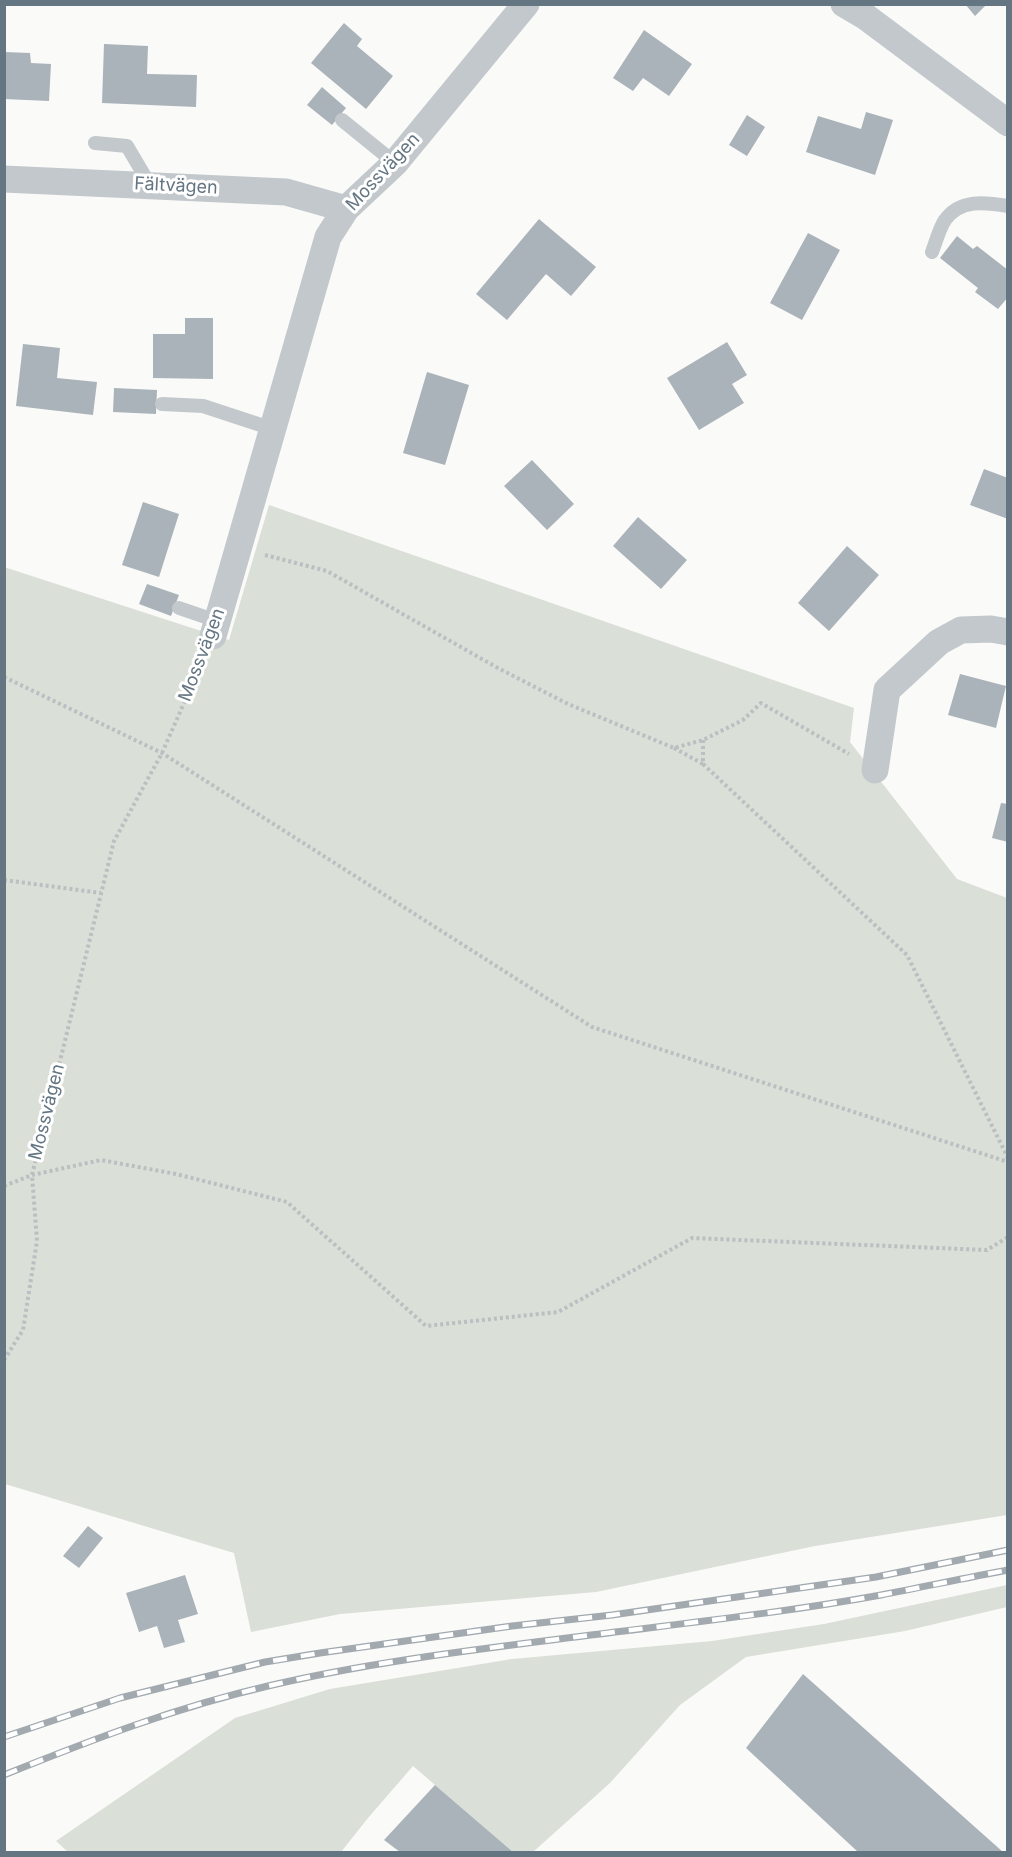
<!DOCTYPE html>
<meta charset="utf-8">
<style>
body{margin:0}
#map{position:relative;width:1012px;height:1857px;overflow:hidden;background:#fafaf8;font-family:Inter,sans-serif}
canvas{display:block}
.frame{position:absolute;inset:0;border:6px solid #657683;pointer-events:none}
</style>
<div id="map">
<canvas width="1012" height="1857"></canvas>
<div class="frame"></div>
</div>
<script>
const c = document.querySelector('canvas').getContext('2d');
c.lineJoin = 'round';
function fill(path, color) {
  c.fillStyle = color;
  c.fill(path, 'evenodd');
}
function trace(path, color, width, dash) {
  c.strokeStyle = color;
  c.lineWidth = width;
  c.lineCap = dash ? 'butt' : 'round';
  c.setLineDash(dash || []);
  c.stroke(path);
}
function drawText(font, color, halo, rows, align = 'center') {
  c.font = font + ' Inter,sans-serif';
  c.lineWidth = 6;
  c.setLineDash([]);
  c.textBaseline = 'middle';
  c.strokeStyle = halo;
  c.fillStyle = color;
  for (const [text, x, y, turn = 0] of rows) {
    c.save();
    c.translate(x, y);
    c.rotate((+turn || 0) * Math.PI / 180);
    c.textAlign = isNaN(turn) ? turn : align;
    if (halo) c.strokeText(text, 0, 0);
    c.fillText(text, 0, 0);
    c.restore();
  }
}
const green = new Path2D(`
 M 269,505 L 854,708 L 850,742 L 957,879 L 1007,898 L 1007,1515 L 815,1546 L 596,1592 L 340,1614 L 251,1632 L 234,1553 L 5,1484 L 4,567 L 229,640 Z
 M 1007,1585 L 1007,1607 L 905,1631 L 746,1657 L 680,1705 L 610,1783 L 533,1852 L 513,1852 L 413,1766 L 368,1818 L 341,1852 L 68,1852 L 56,1841 L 235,1718 L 330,1689 L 512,1659 L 712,1641 L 824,1624 Z`);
const building = new Path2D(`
 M 965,4 L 987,4 L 975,16 Z
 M 344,23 L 362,39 L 357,46 L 393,76 L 366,109 L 311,63 Z
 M 644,30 L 692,64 L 669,96 L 643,78 L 633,91 L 613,78 Z
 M 104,44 L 148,46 L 147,74 L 197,75 L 196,107 L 102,103 Z
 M 4,52 L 30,53 L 31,63 L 51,64 L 49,101 L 4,99 Z
 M 322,87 L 346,108 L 332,125 L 307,105 Z
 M 866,112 L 893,120 L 875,175 L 806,152 L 818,116 L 861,129 Z
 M 747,115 L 765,127 L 747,156 L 729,145 Z
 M 539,219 L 596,267 L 571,296 L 546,274 L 507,320 L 476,294 Z
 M 808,233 L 840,250 L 802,320 L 770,303 Z
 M 957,236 L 973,249 L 977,246 L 1008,270 L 1008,297 L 998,309 L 975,292 L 978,288 L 940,258 Z
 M 185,318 L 213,318 L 213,379 L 153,378 L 153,334 L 185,334 Z
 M 727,342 L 747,375 L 732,384 L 744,403 L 699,430 L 667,378 Z
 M 23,344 L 60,348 L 57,378 L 97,382 L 93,415 L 16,406 Z
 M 427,372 L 469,385 L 445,465 L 403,453 Z
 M 114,388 L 157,390 L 156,414 L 113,412 Z
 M 532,460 L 574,504 L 547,530 L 504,486 Z
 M 984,469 L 1008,478 L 1008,519 L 970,505 Z
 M 143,502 L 179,514 L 159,577 L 122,565 Z
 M 638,517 L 687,560 L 661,589 L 613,546 Z
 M 847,546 L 879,575 L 829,631 L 798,603 Z
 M 147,584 L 179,595 L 171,616 L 139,604 Z
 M 960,674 L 1006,686 L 996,728 L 948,715 Z
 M 1001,803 L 1008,804 L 1008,842 L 992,838 Z
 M 88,1526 L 103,1538 L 79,1568 L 63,1556 Z
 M 185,1575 L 198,1614 L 178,1620 L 185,1642 L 164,1648 L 157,1626 L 139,1632 L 126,1593 Z
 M 803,1674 L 1003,1852 L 858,1852 L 746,1748 Z
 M 435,1785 L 513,1852 L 400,1852 L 384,1840 Z`);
const path = new Path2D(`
 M 265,555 L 327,571 L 496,667 L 568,704 L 674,748 L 703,740 L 743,720 L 761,703 L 849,754
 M 4,677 L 162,753 L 592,1027 L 1008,1162
 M 703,740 L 703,764 L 907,955 L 1008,1158
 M 674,748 L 703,764
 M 4,880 L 101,893
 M 4,1186 L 32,1175 L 101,1160 L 176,1174 L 287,1202 L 426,1326 L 558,1312 L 692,1238 L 987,1250 L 1008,1237
 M 4,1360 L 23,1330 L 37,1241 L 32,1175 L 114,841 L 162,753 L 203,660`);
const lane = new Path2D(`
 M 342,120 L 395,163
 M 95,143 L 127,146 L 150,185
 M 932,252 C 936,242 939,229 945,220 C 960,199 985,202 1008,206
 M 162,404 L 203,406 L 273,429
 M 179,608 L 217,621`);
const street = new Path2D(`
 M 844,4 L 866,17 L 1008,123
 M 4,179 L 286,192 L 346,209
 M 213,636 L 328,237 L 346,209 L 395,163 L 526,4
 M 875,770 L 887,690 L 939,642 L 961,630 L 991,629 L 1008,632`);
const rail = new Path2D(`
 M 4,1737 L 120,1698 L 265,1662 L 320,1653 L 512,1626 L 612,1615 L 876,1577 L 1008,1550
 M 4,1775 C 91,1740 177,1707 268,1686 C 383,1659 499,1647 615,1632 C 704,1621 793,1611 881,1595 C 923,1587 965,1578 1008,1570`);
const streetNames = [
 ["Mossvägen",383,172,-47],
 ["Fältvägen",176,186,3],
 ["Mossvägen",202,655,-69],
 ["Mossvägen",47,1112,-76]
];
fill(green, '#dadfd7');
fill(building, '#aab3b9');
trace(path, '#bbbfc2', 4, [3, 3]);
trace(lane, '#c3c8cc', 14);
trace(street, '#c3c8cc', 27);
trace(rail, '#a2aab0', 7);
trace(rail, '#fff', 4.5, [14]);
drawText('18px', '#657683', '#fff', streetNames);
</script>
